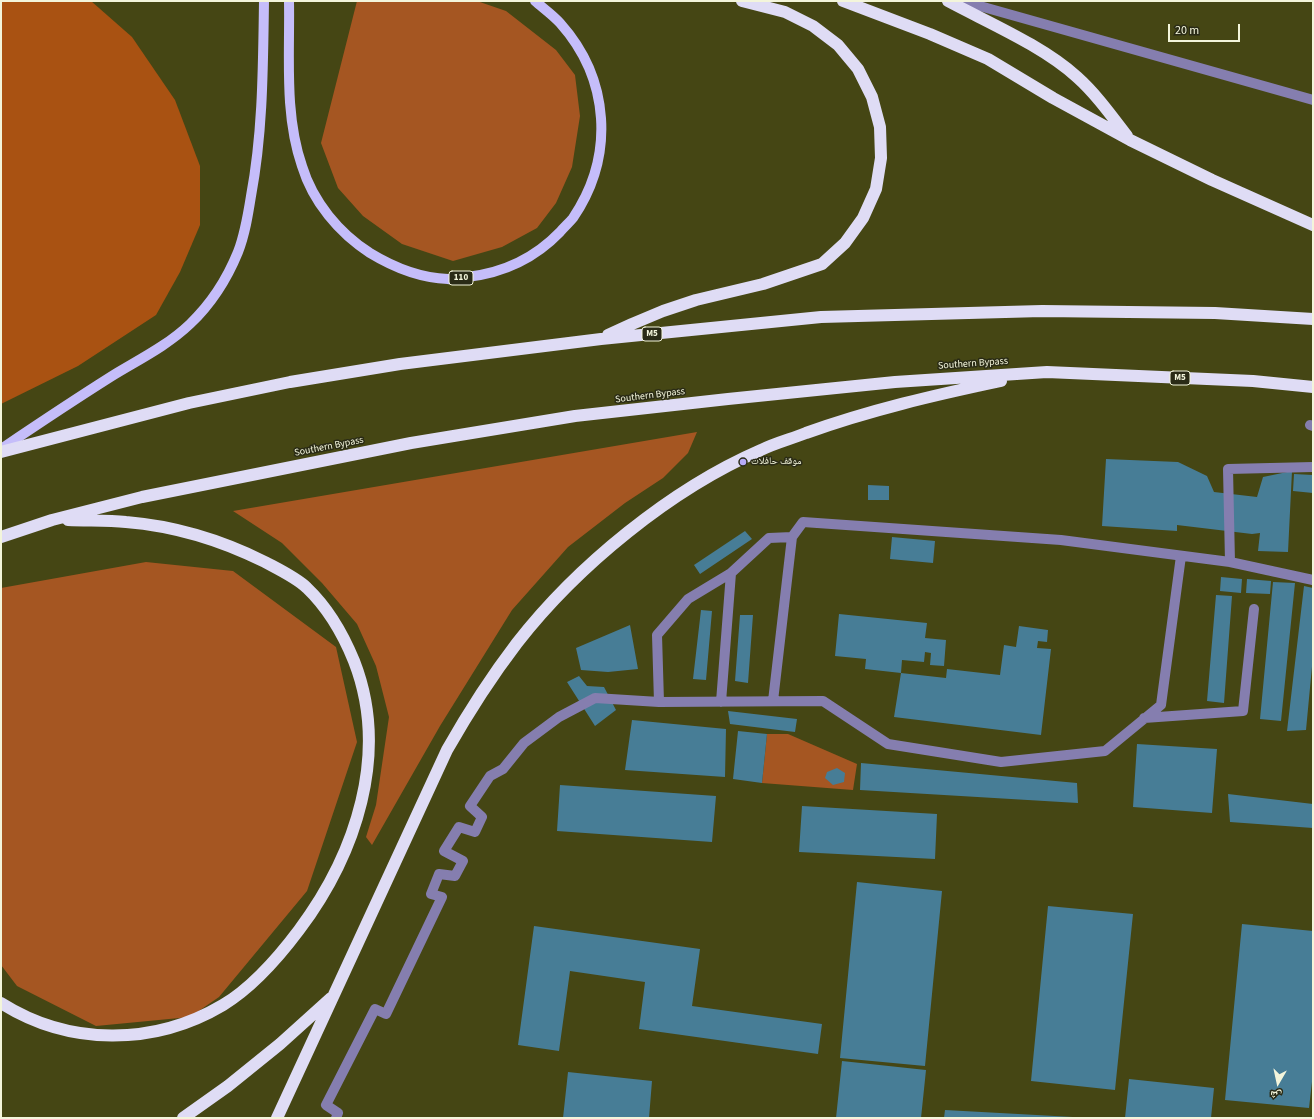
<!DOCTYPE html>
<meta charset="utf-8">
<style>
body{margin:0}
#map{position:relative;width:1314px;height:1119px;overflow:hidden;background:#454614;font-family:"Source Sans 3","Noto Naskh Arabic",sans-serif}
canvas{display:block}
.frame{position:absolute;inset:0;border:2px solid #f3f5db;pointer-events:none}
.north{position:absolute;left:1258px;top:1063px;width:40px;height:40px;-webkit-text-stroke:3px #2a2b16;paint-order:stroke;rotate:189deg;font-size:11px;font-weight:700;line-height:16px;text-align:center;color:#f3f5db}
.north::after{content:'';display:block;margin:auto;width:14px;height:18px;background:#f3f5db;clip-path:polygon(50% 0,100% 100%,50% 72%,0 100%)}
.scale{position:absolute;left:1168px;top:24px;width:72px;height:18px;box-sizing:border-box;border:2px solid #f3f5db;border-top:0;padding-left:5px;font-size:12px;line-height:14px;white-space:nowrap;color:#f3f5db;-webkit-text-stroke:3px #2a2b16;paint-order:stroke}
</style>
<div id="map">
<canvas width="1314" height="1119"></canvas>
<div class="frame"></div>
<div class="north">ش</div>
<div class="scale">20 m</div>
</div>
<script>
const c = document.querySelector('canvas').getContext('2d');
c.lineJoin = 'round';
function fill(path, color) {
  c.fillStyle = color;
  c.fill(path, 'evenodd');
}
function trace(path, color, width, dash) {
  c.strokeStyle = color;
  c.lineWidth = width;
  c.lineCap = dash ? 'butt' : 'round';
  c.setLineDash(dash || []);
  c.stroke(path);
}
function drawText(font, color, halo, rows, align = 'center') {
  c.font = font + ' "Source Sans 3","Noto Naskh Arabic",sans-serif';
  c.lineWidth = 3;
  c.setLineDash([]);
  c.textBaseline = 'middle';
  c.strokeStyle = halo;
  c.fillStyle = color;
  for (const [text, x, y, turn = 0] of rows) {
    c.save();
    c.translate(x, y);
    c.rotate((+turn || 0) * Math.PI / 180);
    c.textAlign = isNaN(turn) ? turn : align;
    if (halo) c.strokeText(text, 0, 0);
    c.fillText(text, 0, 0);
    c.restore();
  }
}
const green = new Path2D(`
 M 357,1 L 477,1 L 506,11 L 556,50 L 575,75 L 580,116 L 572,167 L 556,203 L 537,228 L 502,247 L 453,261 L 402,244 L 363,216 L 338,188 L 321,143 Z
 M 697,432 L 688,453 L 663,478 L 625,503 L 568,547 L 512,610 L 440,726 L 372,845 L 366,837 L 376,805 L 389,717 L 376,666 L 357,624 L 322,583 L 282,543 L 233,511 Z
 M 146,562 L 233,571 L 336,647 L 357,742 L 307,891 L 219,997 L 190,1017 L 96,1026 L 17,986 L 1,965 L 1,588 Z
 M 767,734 L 788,734 L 857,764 L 853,790 L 762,783 Z`);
const forest = new Path2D(`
 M 1,1 L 91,1 L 132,37 L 175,100 L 200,166 L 200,225 L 180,272 L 156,315 L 78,366 L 1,404 Z`);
const building = new Path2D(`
 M 1106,459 L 1178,462 L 1207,476 L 1214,492 L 1257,497 L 1263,477 L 1292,471 L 1288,552 L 1258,551 L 1260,533 L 1252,534 L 1177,525 L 1177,531 L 1102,526 Z
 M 1294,474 L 1313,475 L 1313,493 L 1293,491 Z
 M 868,485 L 889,486 L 889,500 L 868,500 Z
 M 745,531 L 752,539 L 700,574 L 694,565 Z
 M 892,537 L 935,541 L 933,563 L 890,559 Z
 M 1221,577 L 1242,579 L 1241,593 L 1220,591 Z
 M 1247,579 L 1271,581 L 1270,594 L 1246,593 Z
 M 1273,582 L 1295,583 L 1281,721 L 1260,719 Z
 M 1304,586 L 1313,588 L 1313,656 L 1306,730 L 1287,731 Z
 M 1216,595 L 1232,596 L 1224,703 L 1207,701 Z
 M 701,610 L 712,611 L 706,680 L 693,679 Z
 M 839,614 L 927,623 L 925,638 L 946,640 L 944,666 L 930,665 L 931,653 L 925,652 L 924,662 L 902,660 L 901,673 L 865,669 L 866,659 L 835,656 Z
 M 740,615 L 753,615 L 748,683 L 735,681 Z
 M 630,625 L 638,669 L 608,672 L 581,670 L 576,648 Z
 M 1019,626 L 1048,630 L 1047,642 L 1038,641 L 1037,648 L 1051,649 L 1041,735 L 894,717 L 901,673 L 946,678 L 947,669 L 1000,675 L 1004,645 L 1016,647 Z
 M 579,676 L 587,686 L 604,687 L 616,710 L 595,726 L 567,682 Z
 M 728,711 L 797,719 L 795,732 L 730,724 Z
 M 632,720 L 726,729 L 725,777 L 625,770 Z
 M 738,731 L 767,734 L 762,783 L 733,779 Z
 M 1137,744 L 1217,749 L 1212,813 L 1133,807 Z
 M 861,763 L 1077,783 L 1078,803 L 860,790 Z
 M 837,768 L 845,773 L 844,782 L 833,785 L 825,778 L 827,772 Z
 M 560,785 L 716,796 L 712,842 L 557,831 Z
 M 1228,794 L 1313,804 L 1313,828 L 1230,822 Z
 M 802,806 L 937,814 L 935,859 L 799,852 Z
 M 857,882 L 942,891 L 925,1066 L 840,1058 Z
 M 1048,906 L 1133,914 L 1115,1090 L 1031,1081 Z
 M 1242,924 L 1313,931 L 1313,1073 L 1309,1108 L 1225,1100 Z
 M 534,926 L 700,949 L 692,1006 L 822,1024 L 818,1054 L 639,1029 L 645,982 L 570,971 L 559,1051 L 518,1045 Z
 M 842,1061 L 926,1070 L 921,1118 L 836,1118 Z
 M 568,1072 L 652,1081 L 649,1118 L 563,1118 Z
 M 1129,1079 L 1214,1088 L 1211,1118 L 1125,1118 Z
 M 945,1110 L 1073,1117 L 1073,1118 L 944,1118 Z`);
const minor = new Path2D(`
 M 962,1 L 1313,100
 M 1310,425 L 1313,426
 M 1230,562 L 1313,580
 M 773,701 L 792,537 L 803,522 L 1061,540 L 1230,562 L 1228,469 L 1313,467
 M 659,702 L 657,635 L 688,599 L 731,573
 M 721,702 L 731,573 L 769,538 L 792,537
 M 1144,718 L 1243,711 L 1254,609
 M 336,1118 L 338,1113 L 326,1105 L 375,1009 L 386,1014 L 442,897 L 431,894 L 439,874 L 455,876 L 463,861 L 444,851 L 459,827 L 475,832 L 482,817 L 470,806 L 490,776 L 503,769 L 524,743 L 559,717 L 595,698 L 659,702 L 823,701 L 888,744 L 1001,762 L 1105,751 L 1161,705 L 1181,556`);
const major = new Path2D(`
 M 289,1 C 290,55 284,114 302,166 C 313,202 339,233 370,253 C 393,267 421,278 448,279 C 454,280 461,278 467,277 C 503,273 535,258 560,232 C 564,227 569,223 573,218 C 615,156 610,79 560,23 C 553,15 543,8 535,1
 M 1,449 C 38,424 74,400 112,376 C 138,360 167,346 190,324 C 211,304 227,279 238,252 C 245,234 248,215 251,196 C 263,132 263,66 264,1`);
const highway = new Path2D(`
 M 843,1 L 930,34 L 988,59 L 1053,98 L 1130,140 L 1212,180 L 1313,225
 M 948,1 C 989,23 1043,46 1077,77 C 1096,94 1111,115 1127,136
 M 608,335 L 632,324 L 663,311 L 696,300 L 763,284 L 822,264 L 845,243 L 863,218 L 876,189 L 881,158 L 880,127 L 872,97 L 858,69 L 838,45 L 813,26 L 785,12 L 742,1
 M 1,452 L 189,403 L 290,382 L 400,364 L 601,339 L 821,317 L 1042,311 L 1215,313 L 1313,319
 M 1,537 L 52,520 L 142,497 L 411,443 L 575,416 L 728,399 L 895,382 L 1047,372 L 1253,381 L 1313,387
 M 1,1003 C 69,1046 154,1046 223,1005 C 253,987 278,958 299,930 C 356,854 390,753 354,661 C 343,634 328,608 307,588 C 297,578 278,569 265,562 C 221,540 175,526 126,522 C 107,520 87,521 68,520
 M 183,1118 L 228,1086 L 280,1044 L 331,998
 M 277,1118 L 447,750 C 468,713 491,677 517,643 C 577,566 671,489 761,450 C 775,443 791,439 806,433 C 870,410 935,395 1001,381`);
const markers = [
 [743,462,4,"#b7abf8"]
];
const shields = [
 [461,278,24],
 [652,334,20],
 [1180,378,20]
];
const shieldNames = [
 ["110",461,278],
 ["M5",652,334],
 ["M5",1180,378]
];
const streetNames = [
 ["Southern Bypass",973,364,-4],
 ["Southern Bypass",650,396,-7],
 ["Southern Bypass",329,447,-11]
];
const poiNames = [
 ["موقف حافلات",751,462]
];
fill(green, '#a55622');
fill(forest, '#a95212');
fill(building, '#477d96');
trace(minor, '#857eaf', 10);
trace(major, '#c5bdfa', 10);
trace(highway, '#dfdcf5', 12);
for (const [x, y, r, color] of markers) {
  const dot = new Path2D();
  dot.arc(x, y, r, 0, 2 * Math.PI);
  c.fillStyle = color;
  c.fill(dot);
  trace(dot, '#2a2b16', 1.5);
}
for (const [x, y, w] of shields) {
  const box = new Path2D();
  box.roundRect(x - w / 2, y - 7, w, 14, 3);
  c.fillStyle = '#2a2b16';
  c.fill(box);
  trace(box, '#f3f5db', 1);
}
drawText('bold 9px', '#f3f5db', null, shieldNames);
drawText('10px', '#f3f5db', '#2a2b16', streetNames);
drawText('10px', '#f3f5db', '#2a2b16', poiNames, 'left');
</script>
